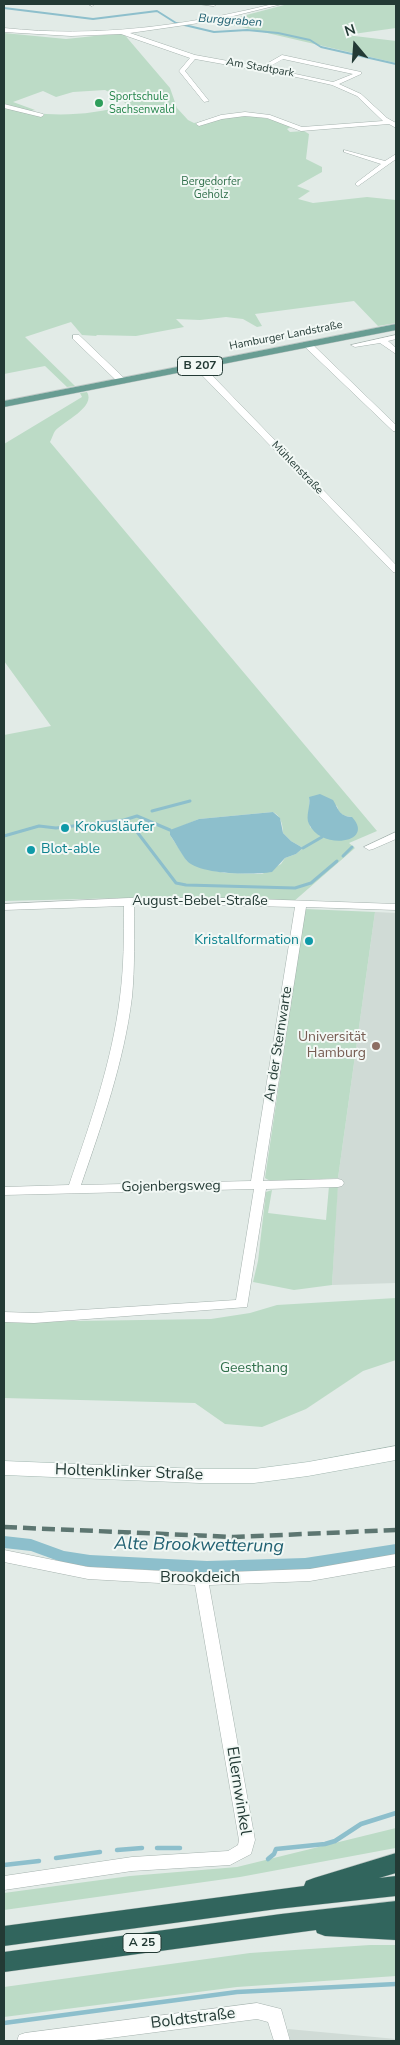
<!DOCTYPE html>
<meta charset="utf-8">
<style>
body{margin:0}
#map{position:relative;width:400px;height:2045px;overflow:hidden;background:#e2ebe7;font-family:"Nunito Sans",sans-serif}
canvas{display:block}
.frame{position:absolute;inset:0;border:5px solid #233a35;pointer-events:none}
.north{position:absolute;left:330px;top:20px;width:50px;height:50px;-webkit-text-stroke:4px #f2f8f5;paint-order:stroke;rotate:342deg;font-size:14px;font-weight:700;line-height:20px;text-align:center;color:#233a35}
.north::after{content:'';display:block;margin:auto;width:18px;height:22px;background:#233a35;clip-path:polygon(50% 0,100% 100%,50% 72%,0 100%)}
</style>
<div id="map">
<canvas width="400" height="2045"></canvas>
<div class="frame"></div>
<div class="north">N</div>
</div>
<script>
const c = document.querySelector('canvas').getContext('2d');
c.lineJoin = 'round';
function fill(path, color) {
  c.fillStyle = color;
  c.fill(path, 'evenodd');
}
function trace(path, color, width, dash) {
  c.strokeStyle = color;
  c.lineWidth = width;
  c.lineCap = dash ? 'butt' : 'round';
  c.setLineDash(dash || []);
  c.stroke(path);
}
function drawText(font, color, halo, rows, align = 'center') {
  c.font = font + ' "Nunito Sans",sans-serif';
  c.lineWidth = 4;
  c.setLineDash([]);
  c.textBaseline = 'middle';
  c.strokeStyle = halo;
  c.fillStyle = color;
  for (const [text, x, y, turn = 0] of rows) {
    c.save();
    c.translate(x, y);
    c.rotate((+turn || 0) * Math.PI / 180);
    c.textAlign = isNaN(turn) ? turn : align;
    if (halo) c.strokeText(text, 0, 0);
    c.fillText(text, 0, 0);
    c.restore();
  }
}
const built = new Path2D(`
 M 375,912 L 396,913 L 396,1283 L 332,1285 L 338,1178 Z
 M 288,2029 L 396,2039 L 396,2041 L 290,2041 Z`);
const green = new Path2D(`
 M 288,4 L 396,4 L 396,28 L 346,35 L 396,41 L 396,63 L 220,22 Z
 M 4,33 L 66,39 L 123,33 L 170,88 L 177,108 L 188,120 L 194,123 C 236,115 252,112 293,126 L 287,129 L 290,132 L 304,131 L 309,134 L 306,159 L 322,167 L 322,172 L 297,186 L 310,191 L 298,199 L 313,203 L 367,197 L 396,200 L 396,323 L 378,326 L 354,301 L 255,314 L 262,326 L 257,327 L 243,319 L 226,317 L 200,320 L 176,319 L 184,327 L 136,336 L 96,335 L 97,336 L 82,335 L 71,322 L 25,337 L 75,386 L 67,387 L 45,366 L 4,374 L 4,108 C 44,117 86,117 127,105 L 119,97 L 105,90 L 73,92 L 56,97 L 43,91 L 13,102 L 35,110 L 31,111 L 4,105 Z
 M 87,392 C 96,407 64,421 55,431 C 53,434 52,438 50,442 L 377,831 L 349,843 L 355,848 L 293,902 L 165,897 L 4,901 L 4,735 L 51,726 L 4,661 L 4,444 L 82,397 L 80,393 ZM 309,797 L 337,806 C 339,815 344,816 352,817 L 322,837 L 310,827 ZM 273,812 C 281,816 283,825 283,833 L 291,841 L 303,848 L 296,854 L 285,858 L 281,864 L 262,874 L 225,873 L 211,870 L 187,861 L 170,835 L 170,831 L 199,819 Z
 M 305,909 L 375,912 L 338,1178 L 272,1182 L 265,1178 Z
 M 338,1185 L 332,1285 L 294,1290 L 253,1282 L 258,1261 L 266,1192 L 272,1190 L 268,1213 L 326,1220 L 329,1186 Z
 M 396,1298 L 396,1360 L 363,1371 L 306,1409 L 262,1427 L 225,1424 L 195,1403 L 4,1398 L 4,1322 L 211,1319 L 250,1313 L 277,1305 Z
 M 396,1828 L 396,1848 L 390,1849 L 240,1877 L 4,1910 L 4,1893 L 130,1876 L 237,1867 Z
 M 370,1945 L 396,1945 L 396,1976 L 237,1987 L 4,2017 L 4,1987 L 250,1953 Z`);
const water = new Path2D(`
 M 320,794 L 333,800 C 339,810 339,816 352,817 C 376,843 321,851 309,824 C 305,816 311,806 309,797 Z
 M 273,812 L 280,818 L 283,833 L 291,841 L 303,848 L 296,854 L 285,858 L 272,872 C 253,875 201,875 187,861 C 181,854 176,843 170,835 L 170,830 L 199,819 Z`);
const streamFar2 = new Path2D(`
 M 4,8 L 93,19 L 157,11 L 176,23 L 214,32 L 247,30 L 278,33 L 310,40 L 321,47 L 396,64`);
const streamFar1 = new Path2D(`
 M 152,811 L 190,801
 M 124,820 L 137,816 L 170,830
 M 4,836 L 39,826 L 56,828 L 124,820 L 131,824 L 176,883 L 186,885 L 295,888 L 311,883 L 337,861
 M 303,848 L 322,837
 M 343,856 L 352,847`);
const stream = new Path2D(`
 M 157,1848 L 180,1848
 M 117,1850 L 142,1848
 M 56,1858 L 100,1852
 M 268,1859 L 274,1854 L 276,1849 L 325,1844 L 335,1841 L 361,1824 L 396,1813
 M 4,1865 L 39,1861
 M 4,2023 L 237,1992 L 396,1984`);
const canal = new Path2D(`
 M 4,1536 L 31,1539 L 64,1551 L 90,1555 L 207,1561 L 305,1558 L 396,1544 L 396,1556 L 305,1570 L 207,1573 L 90,1567 L 64,1563 L 31,1551 L 4,1548 Z`);
const minor = new Path2D(`
 M 88,4 L 95,4 L 92,6 Z
 M 198,4 L 217,4 L 214,6 Z
 M 273,4 L 282,4 L 213,21 L 130,33 L 195,55 L 261,67 L 282,55 L 361,72 L 361,74 L 339,84 L 361,94 L 387,118 L 396,123 L 396,128 L 389,124 L 301,131 L 267,118 L 245,116 L 222,119 L 199,126 L 196,124 L 197,123 L 221,115 L 245,112 L 270,115 L 302,127 L 383,121 L 357,96 L 332,85 L 301,78 L 195,59 L 185,71 L 209,101 L 204,102 L 179,71 L 190,58 L 121,34 L 71,36 L 4,32 L 4,28 C 96,38 184,26 273,4 ZM 283,59 L 353,74 L 333,82 L 267,68 Z
 M 4,104 L 43,114 L 44,115 L 41,117 L 4,108 Z
 M 344,150 L 385,161 L 396,154 L 396,159 L 358,186 L 356,185 L 356,183 L 381,164 L 344,152 Z
 M 73,335 L 79,335 L 125,379 L 125,383 L 119,383 L 73,339 Z
 M 396,335 L 396,339 L 388,341 L 396,348 L 396,354 L 380,343 L 355,347 L 351,345 Z
 M 304,342 L 310,342 L 396,425 L 396,431 L 393,431 L 304,346 Z
 M 195,364 L 201,364 L 396,565 L 396,573 L 393,572 L 195,368 Z
 M 396,832 L 396,839 L 373,849 L 369,850 L 364,847 Z
 M 129,898 L 227,898 L 396,904 L 396,910 L 306,907 L 263,1181 L 338,1179 L 342,1180 L 344,1183 L 342,1186 L 338,1187 L 266,1189 L 247,1307 L 34,1323 L 4,1322 L 4,1312 L 34,1313 L 236,1300 L 254,1189 L 4,1195 L 4,1187 L 69,1185 C 90,1124 112,1062 120,997 C 124,967 124,936 124,906 L 4,910 L 4,904 ZM 161,904 L 295,907 L 251,1181 L 81,1185 C 102,1124 124,1062 132,997 C 135,967 134,936 134,905 Z
 M 4,1550 L 88,1567 L 201,1573 L 310,1569 L 396,1554 L 396,1566 L 310,1581 L 209,1585 L 255,1840 L 251,1854 L 230,1865 L 132,1871 L 4,1890 L 4,1876 L 132,1857 L 228,1851 L 238,1845 L 239,1840 L 195,1585 L 88,1579 L 4,1562 Z
 M 257,2003 L 281,2009 L 290,2041 L 274,2041 L 268,2022 L 257,2019 L 87,2041 L 17,2041 L 19,2035 L 25,2033 Z`);
const secondary = new Path2D(`
 M 396,1446 L 396,1460 L 308,1476 L 254,1483 L 200,1483 L 4,1475 L 4,1461 L 200,1469 L 254,1469 L 308,1462 Z`);
const primary = new Path2D(`
 M 396,324 L 396,330 L 4,407 L 4,401 Z`);
const motorway = new Path2D(`
 M 396,1853 L 396,1873 L 379,1878 L 396,1876 L 396,1896 L 277,1909 L 4,1946 L 4,1926 L 304,1886 L 306,1881 L 314,1878 Z
 M 396,1901 L 396,1940 L 325,1936 L 317,1933 L 316,1930 L 4,1972 L 4,1952 L 281,1914 Z`);
const rail = new Path2D(`
 M 4,1527 L 234,1537 L 396,1530`);
const markers = [
 [99,103,5,"#2e9e5b"],
 [65,828,5,"#0f9aa8"],
 [31,850,5,"#0f9aa8"],
 [309,941,5,"#0f9aa8"],
 [376,1046,5,"#8d6e63"]
];
const farStreetnames = [
 ["Am Stadtpark",260,68,10],
 ["Hamburger Landstraße",286,336,-11],
 ["Mühlenstraße",297,468,46]
];
const farLeisurenames = [
 ["Sportschule",109,97],
 ["Sachsenwald",109,110]
];
const farParknames = [
 ["Bergedorfer",211,182],
 ["Gehölz",211,195]
];
const farWaternames = [
 ["Burggraben",230,21,4]
];
const shields = [
 [200,366,45],
 [142,1943,38]
];
const shieldNames = [
 ["B 207",200,366],
 ["A 25",142,1943]
];
const cultureNames = [
 ["Krokusläufer",75,828],
 ["Blot-able",41,850],
 ["Kristallformation",299,941,"right"]
];
const streetNames = [
 ["August-Bebel-Straße",200,902],
 ["An der Sternwarte",279,1044,-81],
 ["Gojenbergsweg",171,1187,-1]
];
const educationNames = [
 ["Universität",366,1038],
 ["Hamburg",366,1054]
];
const parkNames = [
 ["Geesthang",254,1369]
];
const nearStreetnames = [
 ["Holtenklinker Straße",129,1473,2],
 ["Brookdeich",200,1578],
 ["Ellernwinkel",238,1791,81],
 ["Boldtstraße",193,2019,-7]
];
const nearWaternames = [
 ["Alte Brookwetterung",199,1546,1]
];
fill(built, '#d0dbd6');
fill(green, '#bcdbc6');
fill(water, '#8dbfcc');
trace(streamFar2, '#8dbfcc', 2);
trace(streamFar1, '#8dbfcc', 3);
trace(stream, '#8dbfcc', 4.5);
fill(canal, '#8dbfcc');
trace(minor, '#a5b2ae', 1);
trace(secondary, '#a1b6af', 1);
trace(primary, '#c1c8c6', 1);
trace(motorway, '#c1c8c6', 1);
fill(minor, '#fff');
fill(secondary, '#fff');
fill(primary, '#699d93');
fill(motorway, '#31655d');
trace(rail, '#5d7671', 4.5, [13, 6]);
for (const [x, y, r, color] of markers) {
  const dot = new Path2D();
  dot.arc(x, y, r, 0, 2 * Math.PI);
  c.fillStyle = color;
  c.fill(dot);
  trace(dot, '#f2f8f5', 2);
}
drawText('11px', '#233a35', '#f2f8f5', farStreetnames);
drawText('11px', '#27864d', '#f2f8f5', farLeisurenames, 'left');
drawText('11px', '#306f4b', '#f2f8f5', farParknames);
drawText('italic 12px', '#216172', '#f2f8f5', farWaternames);
for (const [x, y, w] of shields) {
  const box = new Path2D();
  box.roundRect(x - w / 2, y - 9.5, w, 19, 4);
  c.fillStyle = '#f2f8f5';
  c.fill(box);
  trace(box, '#233a35', 1);
}
drawText('bold 12px', '#233a35', null, shieldNames);
drawText('14px', '#0d838f', '#f2f8f5', cultureNames, 'left');
drawText('14px', '#233a35', '#f2f8f5', streetNames);
drawText('14px', '#785e54', '#f2f8f5', educationNames, 'right');
drawText('14px', '#306f4b', '#f2f8f5', parkNames);
drawText('16px', '#233a35', '#f2f8f5', nearStreetnames);
drawText('italic 18px', '#216172', '#f2f8f5', nearWaternames);
</script>
